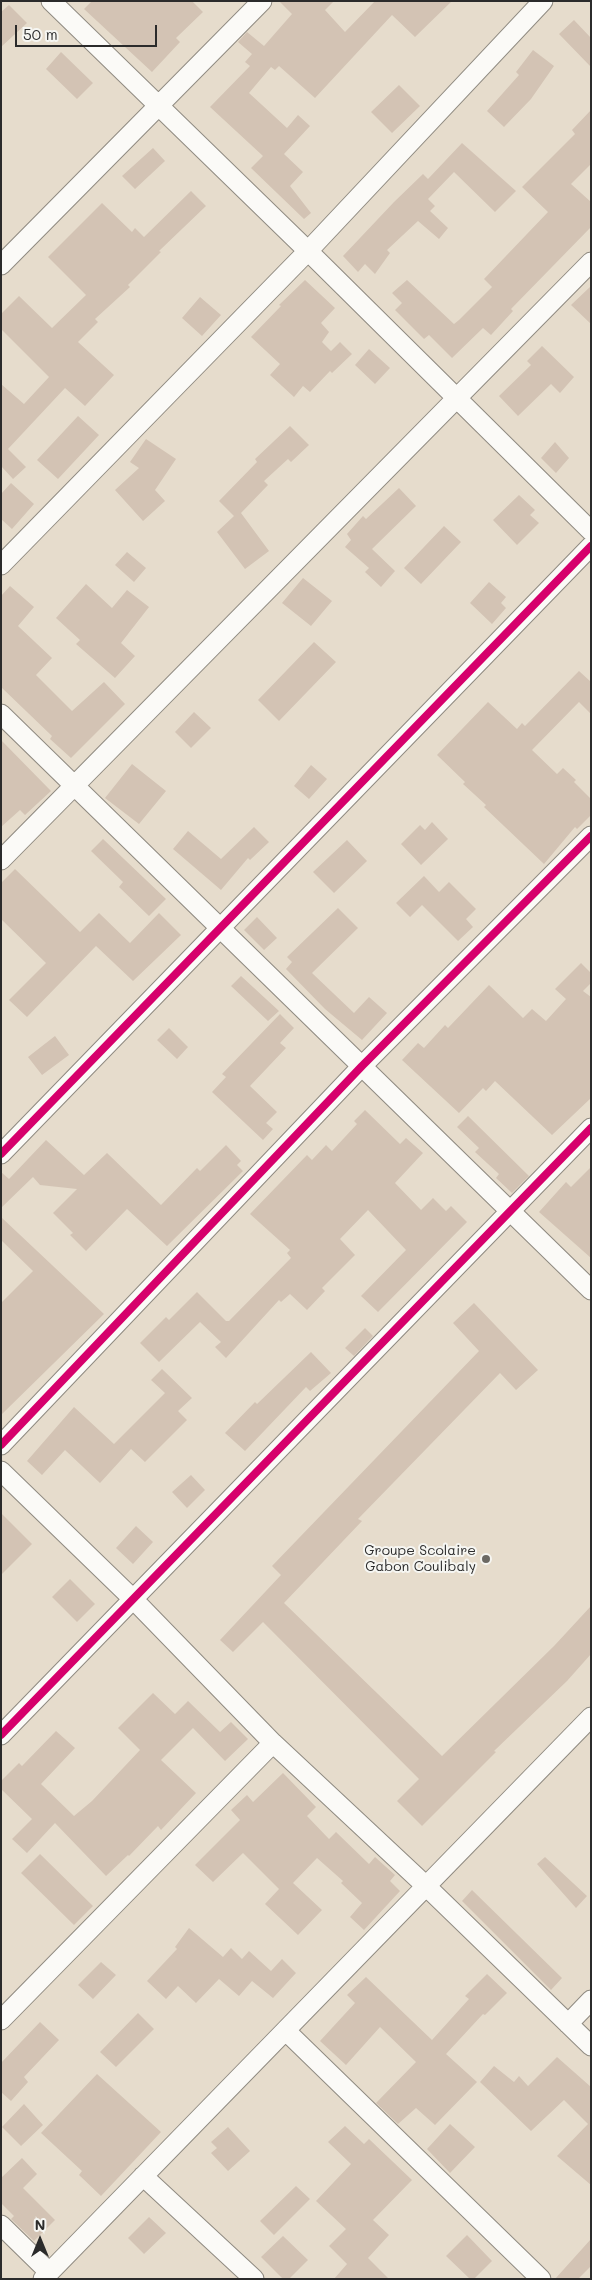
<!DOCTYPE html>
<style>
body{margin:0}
#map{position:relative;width:592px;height:2280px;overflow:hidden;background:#e6dccc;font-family:Mali,sans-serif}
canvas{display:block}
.frame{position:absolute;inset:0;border:2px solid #2b2b2b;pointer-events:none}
.north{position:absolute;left:15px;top:2215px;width:50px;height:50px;-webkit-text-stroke:4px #f6f6f2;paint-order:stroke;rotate:0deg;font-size:14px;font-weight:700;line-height:20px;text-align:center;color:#2b2b2b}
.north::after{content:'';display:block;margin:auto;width:18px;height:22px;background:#2b2b2b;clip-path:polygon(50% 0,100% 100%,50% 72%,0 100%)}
.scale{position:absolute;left:15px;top:25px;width:142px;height:22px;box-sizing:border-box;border:2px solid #2b2b2b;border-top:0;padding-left:6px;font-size:15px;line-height:18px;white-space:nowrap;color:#2b2b2b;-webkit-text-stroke:4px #f6f6f2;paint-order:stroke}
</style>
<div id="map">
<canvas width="592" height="2280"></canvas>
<div class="frame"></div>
<div class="north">N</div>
<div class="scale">50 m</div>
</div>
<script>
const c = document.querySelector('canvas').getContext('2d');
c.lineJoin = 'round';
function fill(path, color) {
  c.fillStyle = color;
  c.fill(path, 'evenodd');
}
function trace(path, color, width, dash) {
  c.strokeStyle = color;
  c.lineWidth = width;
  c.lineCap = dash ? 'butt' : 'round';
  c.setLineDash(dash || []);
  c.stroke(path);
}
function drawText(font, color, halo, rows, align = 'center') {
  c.font = font + ' Mali,sans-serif';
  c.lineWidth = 4;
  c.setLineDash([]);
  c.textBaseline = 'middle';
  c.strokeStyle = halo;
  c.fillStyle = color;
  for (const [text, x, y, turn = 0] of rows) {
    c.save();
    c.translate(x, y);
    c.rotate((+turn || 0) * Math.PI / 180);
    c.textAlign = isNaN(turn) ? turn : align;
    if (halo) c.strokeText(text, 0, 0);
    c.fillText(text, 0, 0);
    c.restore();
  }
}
const building = new Path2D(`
 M 92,1 L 192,1 L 203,12 L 176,38 L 180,42 L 152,72 L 84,9 Z
 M 279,1 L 334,1 L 325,10 L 345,32 L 375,1 L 452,1 L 415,37 L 392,15 L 315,98 L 279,66 L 275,70 L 271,67 L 249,93 L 287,128 L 298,115 L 310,126 L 284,154 L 303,172 L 290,186 L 311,213 L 304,219 L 251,168 L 263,156 L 210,107 L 250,66 L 245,62 L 252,54 L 238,42 L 247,32 L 264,46 L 292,14 Z
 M 9,5 L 27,23 L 1,47 L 1,12 Z
 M 574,20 L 591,38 L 591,67 L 559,34 Z
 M 533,50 L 554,66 L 531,99 L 504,127 L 487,111 L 519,75 L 516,72 Z
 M 61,52 L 93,83 L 77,99 L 46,69 Z
 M 399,85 L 420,106 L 392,133 L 371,112 Z
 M 591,110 L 591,164 L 571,184 L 591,202 L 591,227 L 511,309 L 513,311 L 491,335 L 483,328 L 452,358 L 429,335 L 424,339 L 395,310 L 402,303 L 392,293 L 407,280 L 454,324 L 459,320 L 492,287 L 484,279 L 548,212 L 522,187 L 575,134 L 572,130 Z
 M 462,143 L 516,191 L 495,212 L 454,172 L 428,199 L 435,206 L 430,211 L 448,228 L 439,239 L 418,221 L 387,250 L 390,253 L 375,274 L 365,264 L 358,272 L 343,256 L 394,202 L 423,174 L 428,179 Z
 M 153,148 L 165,161 L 135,189 L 122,176 Z
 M 191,191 L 206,206 L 159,251 L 161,252 L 128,285 L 130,287 L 95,319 L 98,322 L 78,342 L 114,375 L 85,406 L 65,388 L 8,449 L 26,467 L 13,479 L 1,466 L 1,384 L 24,404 L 49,377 L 1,329 L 1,314 L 19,296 L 52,328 L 86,295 L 48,257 L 102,203 L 132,232 L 135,228 L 144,237 Z
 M 305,280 L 335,308 L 321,323 L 329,332 L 322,342 L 331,351 L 340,342 L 352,354 L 332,373 L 330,371 L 310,392 L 303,386 L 294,397 L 270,375 L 280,364 L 251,337 L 281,306 L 279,305 Z
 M 591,286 L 591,324 L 571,305 Z
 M 200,297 L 221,315 L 202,336 L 182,318 Z
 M 542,346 L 574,377 L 560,393 L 551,384 L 518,416 L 499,396 L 531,365 L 527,361 Z
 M 369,349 L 390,368 L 375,384 L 355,365 Z
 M 78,416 L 99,435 L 58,479 L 37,460 Z
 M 290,426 L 309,445 L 291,462 L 288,459 L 264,481 L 268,485 L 241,513 L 269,551 L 245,569 L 217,532 L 234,516 L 219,501 L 257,462 L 255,459 Z
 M 146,439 L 176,459 L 155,490 L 165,501 L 143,521 L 115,490 L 139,468 L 130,462 Z
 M 555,442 L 569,458 L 556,473 L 541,458 Z
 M 11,483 L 34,504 L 12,529 L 1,519 L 1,494 Z
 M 399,488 L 416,506 L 372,549 L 395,571 L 381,587 L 365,572 L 369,568 L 345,547 L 351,540 L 347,534 L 363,516 L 366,519 Z
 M 519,495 L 535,510 L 530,515 L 539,523 L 517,545 L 493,520 Z
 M 444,526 L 461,542 L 421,584 L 404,568 Z
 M 127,552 L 146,568 L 134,582 L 115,565 Z
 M 303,578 L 332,601 L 311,626 L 282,603 Z
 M 489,582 L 506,597 L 501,603 L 506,608 L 492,624 L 470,603 Z
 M 86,584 L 112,608 L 127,590 L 149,607 L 121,643 L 135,656 L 115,678 L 76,644 L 80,640 L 56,618 Z
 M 10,586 L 34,607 L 18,626 L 52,658 L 36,675 L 72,711 L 104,682 L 125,704 L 71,758 L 50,739 L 52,736 L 1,687 L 1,596 Z
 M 314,642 L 336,662 L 279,721 L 258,700 Z
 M 579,671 L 591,682 L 591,714 L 579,702 L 532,750 L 557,774 L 563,768 L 576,780 L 574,782 L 591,799 L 591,815 L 577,829 L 575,827 L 544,864 L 484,807 L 486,805 L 463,784 L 465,782 L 437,755 L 488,702 L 517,729 L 522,723 L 525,726 Z
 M 194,712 L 211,728 L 191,748 L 175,732 Z
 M 1,740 L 51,791 L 25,815 L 20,810 L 1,827 Z
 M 132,764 L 166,791 L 139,824 L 105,798 Z
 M 311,765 L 327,779 L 309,799 L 294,786 Z
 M 432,822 L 448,839 L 421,865 L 401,844 L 420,825 L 425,830 Z
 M 254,827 L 269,842 L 250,860 L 248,858 L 221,890 L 173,849 L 188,831 L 221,859 Z
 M 103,839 L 166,899 L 149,916 L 119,887 L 123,882 L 91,851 Z
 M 347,840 L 367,861 L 334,893 L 313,872 Z
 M 15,869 L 80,932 L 99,913 L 130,943 L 159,913 L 181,935 L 133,981 L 96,946 L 27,1017 L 9,1000 L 46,963 L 1,919 L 1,883 Z
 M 424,876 L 439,892 L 449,882 L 476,909 L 466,919 L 473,927 L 458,941 L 422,905 L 410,917 L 396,903 Z
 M 338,908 L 358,928 L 312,973 L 354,1013 L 369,997 L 387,1013 L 362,1040 L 325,1009 L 286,969 L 292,962 L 287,957 Z
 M 257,917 L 277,938 L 264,950 L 244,930 Z
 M 581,963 L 591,973 L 591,983 L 583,991 L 591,997 L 591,1098 L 552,1135 L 495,1081 L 486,1091 L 483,1088 L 459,1113 L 402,1060 L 418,1043 L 424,1048 L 445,1025 L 448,1028 L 489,985 L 523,1018 L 532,1009 L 546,1021 L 566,999 L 555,989 Z
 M 241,976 L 279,1011 L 268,1021 L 231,986 Z
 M 280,1014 L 294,1028 L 280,1043 L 286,1048 L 250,1086 L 277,1112 L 266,1123 L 273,1129 L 263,1140 L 212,1092 L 226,1077 L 222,1074 Z
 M 169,1028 L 188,1047 L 177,1059 L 157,1040 Z
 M 55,1036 L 69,1055 L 42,1075 L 28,1057 Z
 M 365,1110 L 400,1144 L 406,1138 L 423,1153 L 395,1183 L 421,1210 L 433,1198 L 446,1211 L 451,1206 L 467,1222 L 378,1312 L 361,1296 L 406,1250 L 368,1210 L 340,1239 L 355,1255 L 322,1288 L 325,1291 L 307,1310 L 290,1294 L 281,1302 L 279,1300 L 226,1358 L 215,1347 L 221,1342 L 200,1322 L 159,1362 L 140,1343 L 166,1317 L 169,1320 L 197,1292 L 226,1321 L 229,1321 L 291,1258 L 287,1253 L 290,1250 L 250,1214 L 307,1155 L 312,1160 L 326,1145 L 332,1151 L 357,1124 L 354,1121 Z
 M 468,1116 L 529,1176 L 512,1193 L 496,1178 L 499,1174 L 475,1152 L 479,1148 L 457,1127 Z
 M 46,1140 L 84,1175 L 107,1153 L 161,1205 L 197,1168 L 200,1171 L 226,1145 L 241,1161 L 237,1165 L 243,1171 L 167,1246 L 127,1209 L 86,1251 L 70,1235 L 73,1233 L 53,1213 L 77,1189 L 40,1185 L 33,1177 L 1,1208 L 1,1172 L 9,1179 Z
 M 591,1167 L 591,1258 L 539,1212 L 566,1182 L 571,1187 Z
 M 1,1217 L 104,1314 L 1,1415 L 1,1303 L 33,1271 L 1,1240 Z
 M 474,1303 L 538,1370 L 516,1390 L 500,1373 L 358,1519 L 362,1521 L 284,1603 L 442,1756 L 554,1646 L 591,1606 L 591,1654 L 567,1681 L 494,1751 L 496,1752 L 422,1826 L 397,1801 L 419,1779 L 263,1622 L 233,1652 L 220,1640 L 281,1575 L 272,1566 L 479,1351 L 453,1323 Z
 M 365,1328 L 373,1336 L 354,1356 L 345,1348 Z
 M 311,1352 L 331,1373 L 310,1391 L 306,1387 L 245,1451 L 225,1433 L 255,1402 L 257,1404 Z
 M 162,1369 L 192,1398 L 178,1411 L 187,1420 L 145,1462 L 131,1449 L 100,1483 L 65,1450 L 42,1475 L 27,1461 L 74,1407 L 114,1444 L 165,1393 L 151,1380 Z
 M 191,1475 L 205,1490 L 187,1508 L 172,1492 Z
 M 1,1513 L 32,1544 L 1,1575 Z
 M 136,1526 L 153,1542 L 133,1564 L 116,1548 Z
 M 70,1579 L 95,1604 L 77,1622 L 52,1597 Z
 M 153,1693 L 175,1714 L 188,1701 L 220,1732 L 231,1722 L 248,1739 L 225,1761 L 193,1728 L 161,1760 L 196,1793 L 161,1830 L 158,1826 L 129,1856 L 128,1855 L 106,1876 L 55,1823 L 27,1853 L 12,1839 L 32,1819 L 1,1789 L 1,1781 L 19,1763 L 22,1766 L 56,1731 L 75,1748 L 41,1784 L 74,1816 L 92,1801 L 140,1750 L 118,1728 Z
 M 283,1773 L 316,1807 L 307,1816 L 329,1839 L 336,1832 L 369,1864 L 375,1857 L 395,1875 L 390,1881 L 400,1891 L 364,1930 L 350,1917 L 362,1903 L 341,1883 L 343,1881 L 317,1858 L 293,1883 L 322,1910 L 298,1935 L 265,1904 L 279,1889 L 243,1853 L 213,1882 L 195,1865 L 240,1820 L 231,1810 L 247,1795 L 253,1802 Z
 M 40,1854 L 93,1906 L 74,1925 L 21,1873 Z
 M 545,1857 L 587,1896 L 576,1908 L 537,1864 Z
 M 472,1890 L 562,1978 L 551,1990 L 462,1901 Z
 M 189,1928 L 223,1957 L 231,1948 L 242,1959 L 249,1951 L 271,1971 L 282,1959 L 296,1973 L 273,1998 L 252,1981 L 239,1996 L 219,1979 L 196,2003 L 178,1986 L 166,1999 L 147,1981 L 177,1949 L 175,1947 Z
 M 101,1962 L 116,1975 L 93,1999 L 78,1985 Z
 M 487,1974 L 507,1993 L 485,2015 L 483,2014 L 446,2054 L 477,2082 L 435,2125 L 416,2108 L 398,2124 L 376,2103 L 416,2062 L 380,2027 L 346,2065 L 320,2041 L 355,2003 L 347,1995 L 366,1977 L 432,2040 L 469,1999 L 465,1996 Z
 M 138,2013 L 154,2029 L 116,2067 L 100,2052 Z
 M 40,2022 L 59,2040 L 24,2077 L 28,2082 L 11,2101 L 1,2092 L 1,2063 Z
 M 557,2057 L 591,2087 L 591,2185 L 557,2156 L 588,2124 L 564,2100 L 531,2131 L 480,2082 L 494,2066 L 514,2082 L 519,2076 L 528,2086 Z
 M 97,2074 L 161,2132 L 101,2196 L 79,2175 L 82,2171 L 41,2133 Z
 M 24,2104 L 43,2125 L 21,2146 L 2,2127 Z
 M 450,2124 L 475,2147 L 450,2173 L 427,2149 Z
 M 345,2126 L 364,2144 L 369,2139 L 412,2180 L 373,2220 L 389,2235 L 368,2258 L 389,2279 L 334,2279 L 347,2264 L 329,2246 L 346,2229 L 316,2201 L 351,2164 L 328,2142 Z
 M 228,2127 L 250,2151 L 228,2171 L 211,2153 L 217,2148 L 211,2142 Z
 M 22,2158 L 37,2174 L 23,2188 L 55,2220 L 34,2241 L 11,2219 L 14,2216 L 1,2203 L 1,2178 Z
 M 296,2186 L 310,2199 L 274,2235 L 260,2221 Z
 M 149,2217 L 166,2233 L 144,2254 L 128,2238 Z
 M 467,2235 L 492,2261 L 474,2279 L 470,2279 L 446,2256 Z
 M 283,2236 L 308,2260 L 289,2279 L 283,2279 L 261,2257 Z
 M 591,2239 L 591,2266 L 578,2279 L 555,2279 Z`);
const street = new Path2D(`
 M 51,1 L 308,251 L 591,531
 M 1,265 L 262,1
 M 1,565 L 308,251 L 543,1
 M 1,714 L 591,1290
 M 1,860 L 591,262
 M 1,1154 L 591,546
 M 1,1445 L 362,1066 L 591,836
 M 1,1471 L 134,1600 L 273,1743 L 426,1886 L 591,2046
 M 1,1735 L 591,1128
 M 1,2020 L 273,1743
 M 568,2024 L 591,2000
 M 286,2031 L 541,2279
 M 143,2176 L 254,2279
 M 1,2225 L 49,2272
 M 43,2279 L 591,1717`);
const cycleway = new Path2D(`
 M 1,1154 L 591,546
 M 1,1445 L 362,1066 L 591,836
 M 1,1735 L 591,1128`);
const markers = [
 [486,1559,5,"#6c6963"]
];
const poiNames = [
 ["Groupe Scolaire",476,1551],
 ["Gabon Coulibaly",476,1567]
];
fill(building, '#d3c3b4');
trace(street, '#8f8a81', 21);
trace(street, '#fbfaf7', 19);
trace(cycleway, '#d6006c', 8);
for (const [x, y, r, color] of markers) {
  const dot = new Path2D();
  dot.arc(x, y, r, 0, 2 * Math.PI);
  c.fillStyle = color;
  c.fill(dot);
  trace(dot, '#f6f6f2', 2);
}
drawText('14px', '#2b2b2b', '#f6f6f2', poiNames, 'right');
</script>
